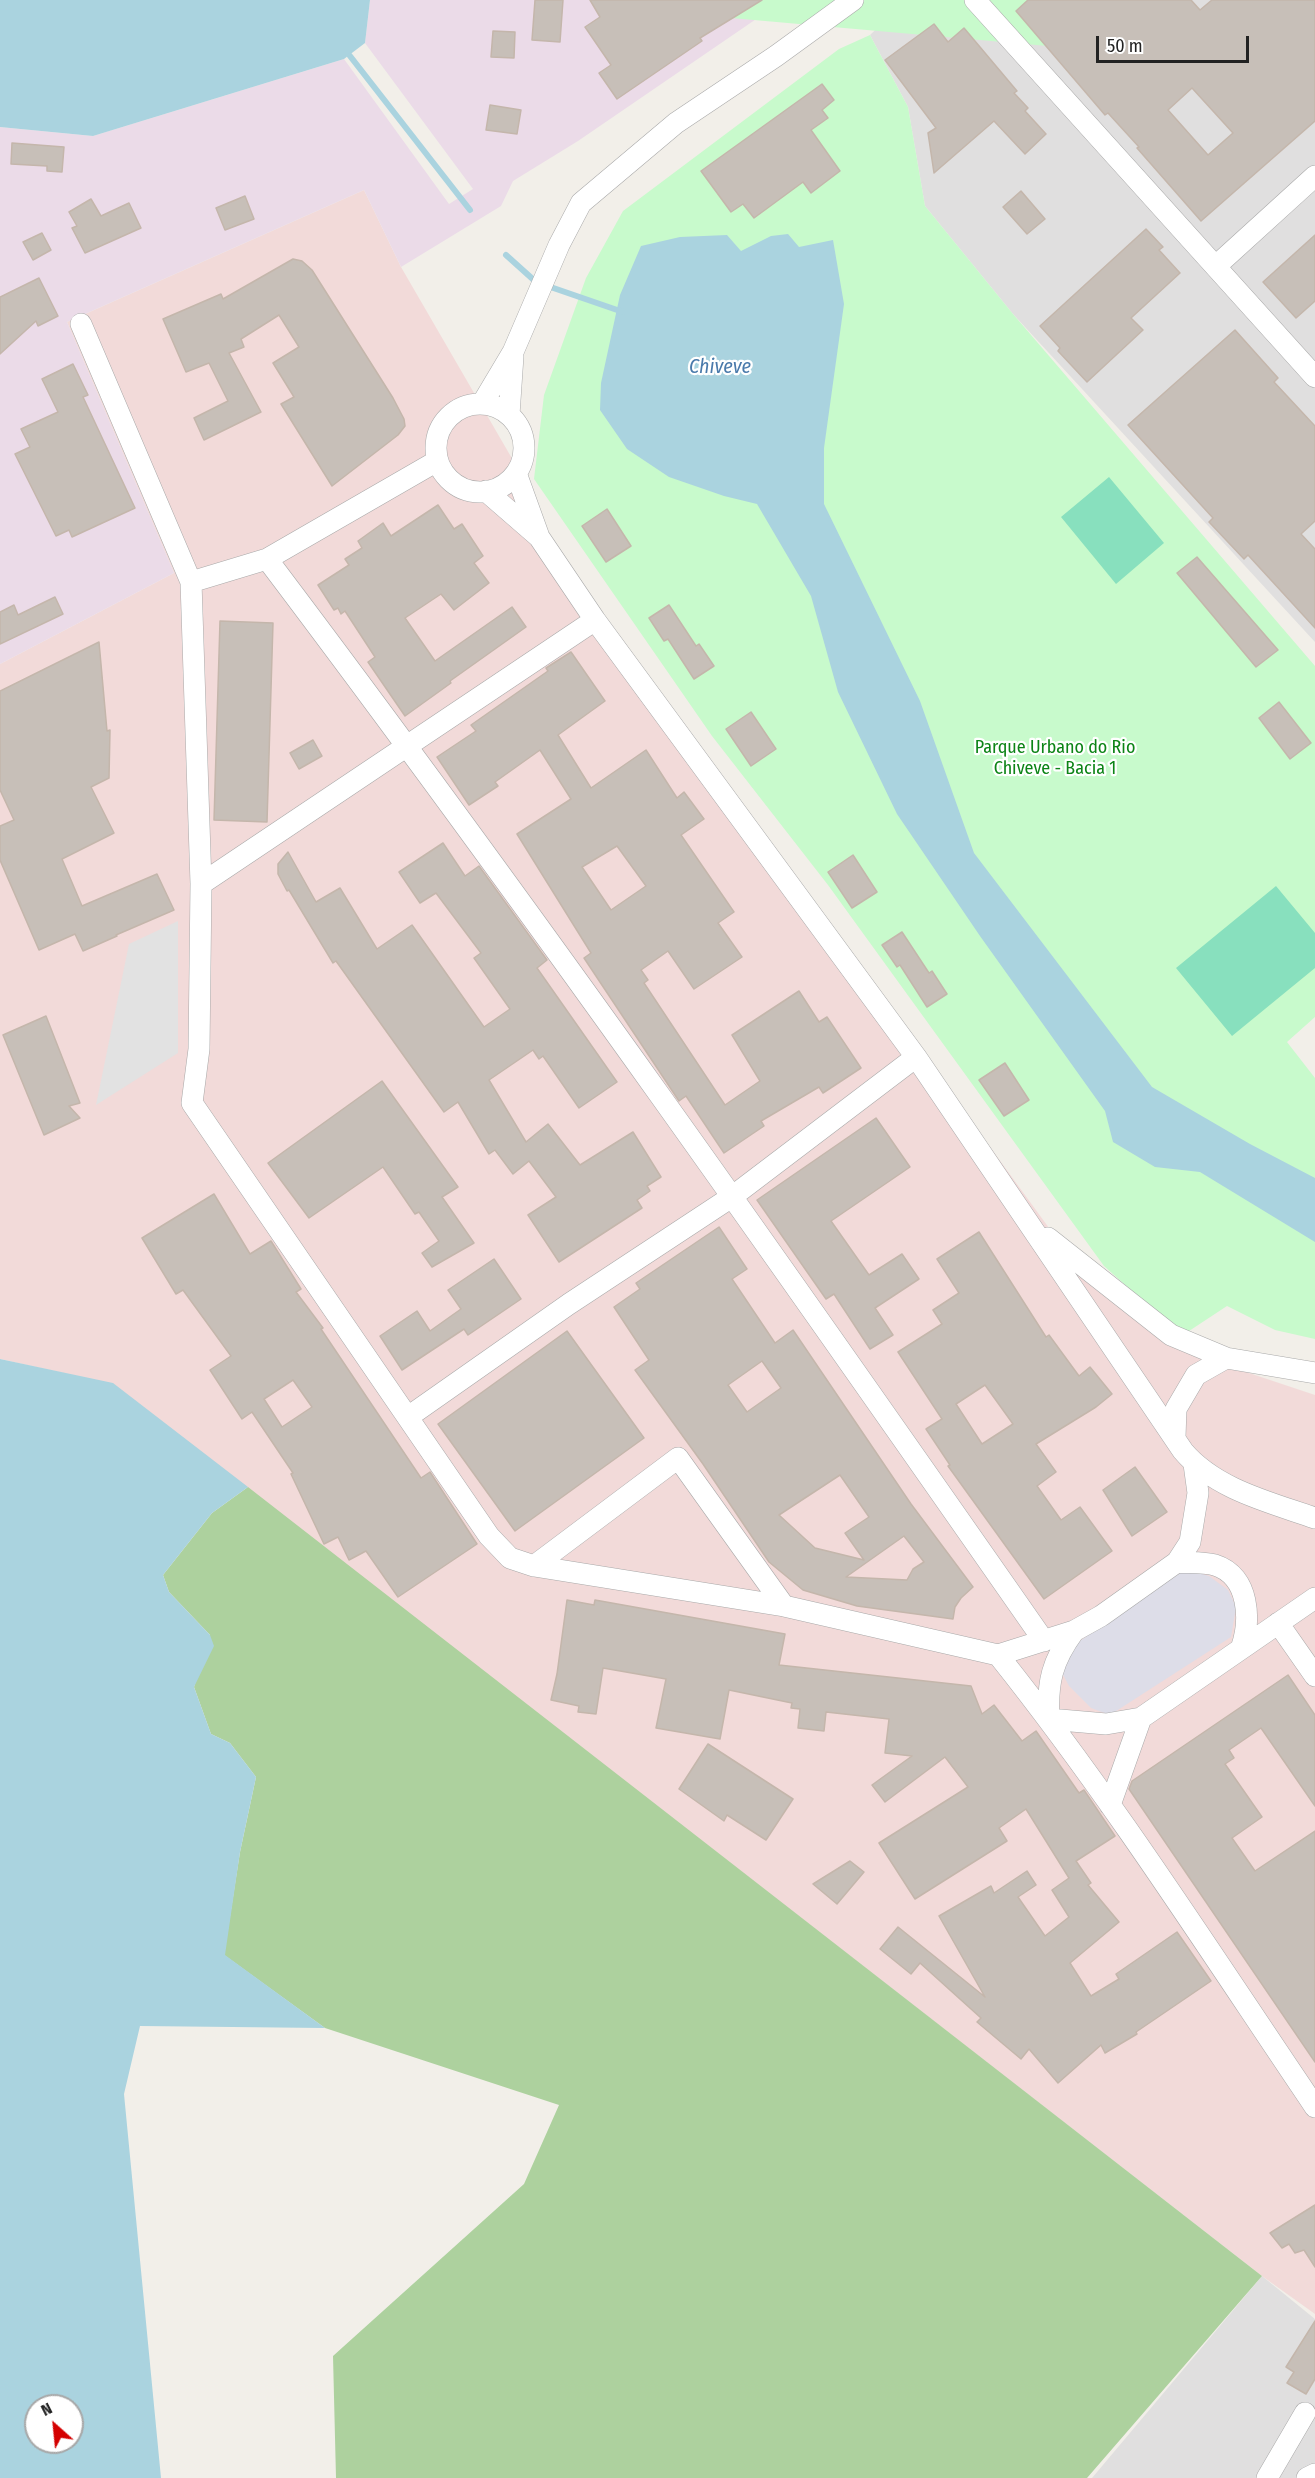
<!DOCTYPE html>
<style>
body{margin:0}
#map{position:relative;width:1315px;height:2478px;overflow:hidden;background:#f2efe9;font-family:"Fira Sans Condensed",sans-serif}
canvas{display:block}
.north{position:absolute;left:24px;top:2394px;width:60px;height:60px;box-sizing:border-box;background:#fff;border:2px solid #a7a7a7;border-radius:50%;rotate:333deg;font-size:16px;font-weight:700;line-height:24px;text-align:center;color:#222}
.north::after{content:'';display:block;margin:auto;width:21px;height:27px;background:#d40000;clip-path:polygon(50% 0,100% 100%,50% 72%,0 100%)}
.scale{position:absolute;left:1096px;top:36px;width:153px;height:27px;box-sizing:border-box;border:3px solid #222;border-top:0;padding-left:8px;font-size:18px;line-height:21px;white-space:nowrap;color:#222;-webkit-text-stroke:4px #fff;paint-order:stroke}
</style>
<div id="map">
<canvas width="1315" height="2478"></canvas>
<div class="north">N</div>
<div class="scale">50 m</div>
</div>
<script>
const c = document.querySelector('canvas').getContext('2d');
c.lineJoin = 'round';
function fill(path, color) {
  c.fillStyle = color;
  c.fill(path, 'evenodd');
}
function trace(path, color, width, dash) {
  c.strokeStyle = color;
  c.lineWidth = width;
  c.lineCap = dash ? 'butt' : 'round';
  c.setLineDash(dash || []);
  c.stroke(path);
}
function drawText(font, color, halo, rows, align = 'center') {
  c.font = font + ' "Fira Sans Condensed",sans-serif';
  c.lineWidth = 4.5;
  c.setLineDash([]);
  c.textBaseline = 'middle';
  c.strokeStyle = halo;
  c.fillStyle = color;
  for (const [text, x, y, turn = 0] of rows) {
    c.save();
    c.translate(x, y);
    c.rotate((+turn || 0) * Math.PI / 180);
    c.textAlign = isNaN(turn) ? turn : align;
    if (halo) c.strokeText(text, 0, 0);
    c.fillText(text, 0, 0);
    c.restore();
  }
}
const residential = new Path2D(`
 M 1014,0 L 1315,0 L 1315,642 L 1013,314 L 925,206 L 908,107 L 870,35 L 892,14 Z
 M 1262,2276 L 1315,2319 L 1315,2478 L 1092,2478 Z`);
const commercial = new Path2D(`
 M 364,190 L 401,267 L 521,474 L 524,508 L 1084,1276 L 1234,1368 L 1315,1395 L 1315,2314 L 1262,2276 L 113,1384 L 0,1359 L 0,664 L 174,573 L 67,322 Z`);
const industrial = new Path2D(`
 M 370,0 L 784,0 L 578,141 L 513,181 L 501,206 L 401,267 L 364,190 L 67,322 L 174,573 L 0,664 L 0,127 L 93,136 L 344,59 L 449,204 L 473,189 L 365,43 Z`);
const forest = new Path2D(`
 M 248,1487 L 1262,2276 L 1087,2478 L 336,2478 L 333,2356 L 524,2184 L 559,2105 L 325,2028 L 224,1955 L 240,1852 L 256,1777 L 230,1743 L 211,1734 L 194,1687 L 210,1635 L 169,1592 L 163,1575 L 212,1513 Z`);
const park = new Path2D(`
 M 687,0 L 1109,0 L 1104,51 L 686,14 Z
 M 870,35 L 908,107 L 925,206 L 1013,314 L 1315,666 L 1315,1017 L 1287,1042 L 1315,1078 L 1315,1339 L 1275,1330 L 1227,1306 L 1186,1333 L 1163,1319 L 1104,1266 L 828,885 L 712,736 L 534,479 L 544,395 L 586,278 L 623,211 L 839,49 Z`);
const pitch = new Path2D(`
 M 1109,477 L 1164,543 L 1116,584 L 1061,517 Z
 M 1276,886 L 1315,933 L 1315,968 L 1232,1036 L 1176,968 Z`);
const parking = new Path2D(`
 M 178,921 L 178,1053 L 96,1105 L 129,944 Z`);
const plaza = new Path2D(`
 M 1186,1569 L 1209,1576 L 1228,1590 L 1236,1607 L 1231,1637 L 1110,1715 L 1091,1708 L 1069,1686 L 1060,1669 L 1065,1651 Z`);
const water = new Path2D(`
 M 0,0 L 370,0 L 365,43 L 344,59 L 93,136 L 0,127 Z
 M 788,234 L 799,247 L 833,240 L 844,304 L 824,448 L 824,504 L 920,701 L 974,853 L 1152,1087 L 1250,1144 L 1315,1178 L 1315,1242 L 1200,1172 L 1155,1167 L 1113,1142 L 1105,1111 L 980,936 L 897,814 L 838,692 L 811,596 L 757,504 L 724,496 L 669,477 L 627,449 L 600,410 L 601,383 L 620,295 L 641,246 L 680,237 L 727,235 L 741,251 L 771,236 Z
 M 0,1359 L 113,1383 L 248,1487 L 212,1513 L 163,1575 L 169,1592 L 210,1635 L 214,1646 L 194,1687 L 211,1734 L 230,1743 L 256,1777 L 240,1852 L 225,1955 L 325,2028 L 140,2026 L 124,2094 L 161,2478 L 0,2478 ZM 36,2406 L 72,2406 L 72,2442 L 36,2442 Z`);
const stream = new Path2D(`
 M 350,56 L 470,210
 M 506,255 L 536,282 L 623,312`);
const building = new Path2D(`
 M 535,0 L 563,0 L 560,42 L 532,40 Z
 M 590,0 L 762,0 L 700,38 L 702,41 L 617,99 L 599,73 L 611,65 L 585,27 L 600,17 Z
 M 1028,0 L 1191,0 L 1200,10 L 1212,0 L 1315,0 L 1315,121 L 1201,221 L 1137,148 L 1139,147 L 1108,113 L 1105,115 L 1016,11 ZM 1192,88 L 1233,133 L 1208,155 L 1168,110 Z
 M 934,24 L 948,42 L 964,28 L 1017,91 L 1014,93 L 1028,108 L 1025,111 L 1046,134 L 1025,154 L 994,121 L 934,173 L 928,133 L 936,128 L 885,60 Z
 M 493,31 L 515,32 L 514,58 L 491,57 Z
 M 822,84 L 834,100 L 822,110 L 828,118 L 811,130 L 840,171 L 811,193 L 803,182 L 754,218 L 743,204 L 731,212 L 701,171 Z
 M 490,105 L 521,110 L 517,134 L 486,130 Z
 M 12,143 L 64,147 L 62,172 L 47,171 L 47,166 L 11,164 Z
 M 1021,191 L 1045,219 L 1027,234 L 1003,207 Z
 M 245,196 L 254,219 L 225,230 L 216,208 Z
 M 91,199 L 101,216 L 129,203 L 141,228 L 85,253 L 72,228 L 77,226 L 69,212 Z
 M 1146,229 L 1163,247 L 1159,250 L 1180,273 L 1131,318 L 1143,330 L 1087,382 L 1058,351 L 1060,348 L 1040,326 Z
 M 42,233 L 51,250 L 33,260 L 23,242 Z
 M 1315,235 L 1315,301 L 1296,318 L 1263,282 Z
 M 293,259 L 302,261 L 312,270 L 393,398 L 404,419 L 405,426 L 398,435 L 332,486 L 281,404 L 294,397 L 273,363 L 299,347 L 279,315 L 241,339 L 244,347 L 229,353 L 261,412 L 204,440 L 194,418 L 228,401 L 209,363 L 186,372 L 163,319 L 221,294 L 223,299 Z
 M 39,278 L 58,316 L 38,326 L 36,321 L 0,354 L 0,297 Z
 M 1235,330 L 1278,378 L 1274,382 L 1315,426 L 1315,521 L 1301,534 L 1315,549 L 1315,628 L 1248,555 L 1244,559 L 1209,522 L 1213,518 L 1128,425 Z
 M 73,364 L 88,395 L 83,397 L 135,508 L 72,537 L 69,530 L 56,536 L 15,454 L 30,447 L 21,429 L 58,412 L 42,379 Z
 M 438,505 L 454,529 L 462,524 L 483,556 L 474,563 L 489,583 L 454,610 L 441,594 L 405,618 L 435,661 L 512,607 L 526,627 L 450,681 L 451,683 L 405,716 L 368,662 L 375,657 L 345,611 L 341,614 L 338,608 L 334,610 L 318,585 L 349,565 L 345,559 L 362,548 L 358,541 L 383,523 L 391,536 Z
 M 607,509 L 631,546 L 606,562 L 582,526 Z
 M 1197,557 L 1278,650 L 1256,667 L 1177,573 Z
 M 55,597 L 63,614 L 0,644 L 0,612 L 14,605 L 18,615 Z
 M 669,605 L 696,646 L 699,644 L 714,666 L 694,679 L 668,639 L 664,641 L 649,618 Z
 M 220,621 L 273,623 L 267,822 L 214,820 Z
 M 99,642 L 107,731 L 110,730 L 109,778 L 91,787 L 114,833 L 62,859 L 82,906 L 157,874 L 174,910 L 116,935 L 117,936 L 83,951 L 75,934 L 39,950 L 0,860 L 0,826 L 14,820 L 0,790 L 0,691 Z
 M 571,652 L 605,701 L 558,735 L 591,788 L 646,750 L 677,798 L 684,792 L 704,819 L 681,835 L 734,912 L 718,923 L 742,957 L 694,989 L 668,951 L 641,970 L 648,980 L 644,983 L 725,1105 L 760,1081 L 732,1035 L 799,991 L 819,1022 L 827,1017 L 861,1068 L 823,1093 L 819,1087 L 761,1121 L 764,1126 L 724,1153 L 686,1096 L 679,1101 L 584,958 L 591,953 L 517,834 L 571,799 L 540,750 L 495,782 L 498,786 L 469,805 L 437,757 L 476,731 L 471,725 L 548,671 L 546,668 ZM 617,846 L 646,886 L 611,910 L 582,867 Z
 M 1279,702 L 1311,743 L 1290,759 L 1259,718 Z
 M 751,712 L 776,749 L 751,766 L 726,729 Z
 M 313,740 L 322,756 L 299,769 L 290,753 Z
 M 443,843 L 465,876 L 479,866 L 547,960 L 537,968 L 617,1082 L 579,1108 L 543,1056 L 539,1059 L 533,1050 L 489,1080 L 526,1142 L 548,1124 L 580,1165 L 633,1132 L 661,1177 L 647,1186 L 650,1191 L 637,1200 L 642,1208 L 559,1262 L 528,1215 L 556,1197 L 529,1161 L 513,1174 L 495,1150 L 489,1154 L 458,1102 L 444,1112 L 336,961 L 333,963 L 289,890 L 287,891 L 278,874 L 278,864 L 288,852 L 316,902 L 340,888 L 377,949 L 412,925 L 484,1027 L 510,1009 L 474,958 L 481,953 L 436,893 L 420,903 L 399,872 Z
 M 853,855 L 877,892 L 852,908 L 828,872 Z
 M 902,932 L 929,973 L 932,971 L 947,994 L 927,1007 L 900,965 L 897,967 L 882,945 Z
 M 46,1016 L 80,1103 L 69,1106 L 80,1118 L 44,1135 L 3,1035 Z
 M 1005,1063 L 1029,1100 L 1004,1116 L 979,1080 Z
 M 382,1081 L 458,1187 L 442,1197 L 474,1243 L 432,1267 L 422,1253 L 439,1241 L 419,1212 L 415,1214 L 383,1167 L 309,1218 L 268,1163 Z
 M 876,1118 L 910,1167 L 831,1221 L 869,1275 L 902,1254 L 919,1279 L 875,1308 L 893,1335 L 870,1349 L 834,1294 L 826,1299 L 757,1200 Z
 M 214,1194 L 250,1254 L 271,1241 L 301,1289 L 296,1292 L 323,1328 L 321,1329 L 421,1478 L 430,1472 L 477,1544 L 398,1597 L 366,1551 L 349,1560 L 338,1537 L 324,1544 L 291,1474 L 293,1473 L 252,1412 L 242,1419 L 210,1370 L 231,1356 L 183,1290 L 176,1294 L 142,1238 ZM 293,1380 L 312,1407 L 282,1427 L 264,1399 Z
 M 719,1227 L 747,1269 L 732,1279 L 775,1343 L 793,1330 L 911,1504 L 973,1587 L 961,1598 L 955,1607 L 953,1619 L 857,1606 L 803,1590 L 769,1562 L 703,1464 L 635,1370 L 649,1360 L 614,1307 L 640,1289 L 636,1283 ZM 762,1361 L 781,1388 L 747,1412 L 728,1385 ZM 840,1475 L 869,1517 L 845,1533 L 864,1560 L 815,1548 L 779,1515 ZM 904,1536 L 924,1562 L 913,1569 L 907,1580 L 846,1577 Z
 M 979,1232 L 1046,1337 L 1049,1335 L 1079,1376 L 1090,1367 L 1112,1394 L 1096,1407 L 1036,1444 L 1056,1472 L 1037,1486 L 1061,1520 L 1080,1507 L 1112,1551 L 1044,1599 L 948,1466 L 950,1465 L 926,1429 L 942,1419 L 898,1352 L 942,1324 L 933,1310 L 959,1293 L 937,1259 ZM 985,1385 L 1013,1424 L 982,1444 L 956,1404 Z
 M 494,1259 L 521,1299 L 468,1335 L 464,1329 L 402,1370 L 380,1336 L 417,1311 L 430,1331 L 461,1309 L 448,1290 Z
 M 567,1331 L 644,1438 L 515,1531 L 438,1424 Z
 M 1135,1467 L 1167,1512 L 1132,1536 L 1103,1490 Z
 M 567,1600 L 594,1605 L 595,1600 L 785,1634 L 779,1665 L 971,1686 L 982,1714 L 994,1705 L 1022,1741 L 1036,1731 L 1079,1793 L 1084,1790 L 1115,1836 L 1076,1861 L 1091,1883 L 1088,1885 L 1119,1922 L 1070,1963 L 1091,1996 L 1119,1979 L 1116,1974 L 1177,1932 L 1211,1981 L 1136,2032 L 1137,2034 L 1105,2053 L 1101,2045 L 1058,2083 L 1029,2049 L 1021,2059 L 977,2022 L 981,2018 L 920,1963 L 911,1974 L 880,1949 L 898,1927 L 985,1997 L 939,1916 L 991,1886 L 994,1893 L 1027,1871 L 1036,1885 L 1018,1897 L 1045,1936 L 1069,1917 L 1052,1890 L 1069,1878 L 1026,1809 L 999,1828 L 1007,1841 L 915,1899 L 879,1843 L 968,1787 L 945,1757 L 885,1802 L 872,1785 L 912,1756 L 885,1753 L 889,1719 L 826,1712 L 824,1731 L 798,1728 L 800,1709 L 791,1708 L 792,1703 L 729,1690 L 720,1739 L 656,1728 L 666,1679 L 603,1668 L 596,1714 L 578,1712 L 579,1706 L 551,1700 L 557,1674 Z
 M 1288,1675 L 1315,1715 L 1315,1806 L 1261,1728 L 1229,1750 L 1234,1758 L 1225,1764 L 1262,1817 L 1232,1838 L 1255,1871 L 1315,1831 L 1315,2062 L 1129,1789 L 1132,1781 Z
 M 708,1744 L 793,1799 L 766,1840 L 727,1815 L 724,1821 L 679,1789 Z
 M 850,1861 L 864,1872 L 837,1904 L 813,1884 Z
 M 1315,2205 L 1315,2267 L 1304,2250 L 1295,2253 L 1289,2244 L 1282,2248 L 1270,2233 Z
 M 1315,2321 L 1315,2379 L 1306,2394 L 1287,2383 L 1294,2372 L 1286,2367 Z`);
const minor = new Path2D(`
 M 975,0 L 1315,377
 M 1216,266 L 1315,176
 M 81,324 L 191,582 L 201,884 L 199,1049 L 192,1103 L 489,1536 L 510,1558 L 534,1566 L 784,1606 L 998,1655 L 1074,1631 L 1101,1616 L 1177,1562 L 1190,1542 L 1198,1493 L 1194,1464
 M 482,404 L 513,352 L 559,245 L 581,203 L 676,123 L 776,56 L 853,0
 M436 448a44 44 0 1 1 88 0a44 44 0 1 1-88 0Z
 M 509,415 L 513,356
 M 516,473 L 538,534
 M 486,491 L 539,537 L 595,620 L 916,1057 L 1183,1451 C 1215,1489 1269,1502 1315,1518
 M 267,559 C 535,914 790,1277 1044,1641
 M 191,582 L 267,559 L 437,461
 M 201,884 L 595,620
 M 1048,1238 L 1171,1335 L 1226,1358 L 1315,1373
 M 408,1417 L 569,1304 L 733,1196 L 916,1057
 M 1175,1437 L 1176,1409 L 1196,1375 L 1226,1358
 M 1177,1562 C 1189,1563 1203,1562 1215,1565 C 1250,1576 1251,1621 1241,1649
 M 534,1566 L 678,1458 L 784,1606
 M 1278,1623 L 1315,1676
 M 998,1655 C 1113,1799 1212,1955 1315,2107
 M 1049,1719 L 1106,1724 L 1141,1718 L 1315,1598
 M 1049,1719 C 1047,1682 1052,1661 1074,1631
 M 1110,1805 L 1141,1718
 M 1267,2478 L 1305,2413
 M 1307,2478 L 1315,2474`);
const parkNames = [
 ["Parque Urbano do Rio",1055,748],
 ["Chiveve - Bacia 1",1055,769]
];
const waterNames = [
 ["Chiveve",720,367]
];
fill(residential, '#e0dfdf');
fill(commercial, '#f2dad9');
fill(industrial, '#ebdbe8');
fill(forest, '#add19e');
fill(park, '#c8facc');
fill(pitch, '#88e0be');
fill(parking, '#e2e2e2');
fill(plaza, '#dddde8');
fill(water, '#aad3df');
trace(stream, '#aad3df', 6);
fill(building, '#c7bfb8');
trace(building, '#c4b6ab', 1.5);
trace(minor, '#a9a9a9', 22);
trace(minor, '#fff', 21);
drawText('18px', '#0c8416', '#fff', parkNames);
drawText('italic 20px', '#4a7aab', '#fff', waterNames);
</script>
